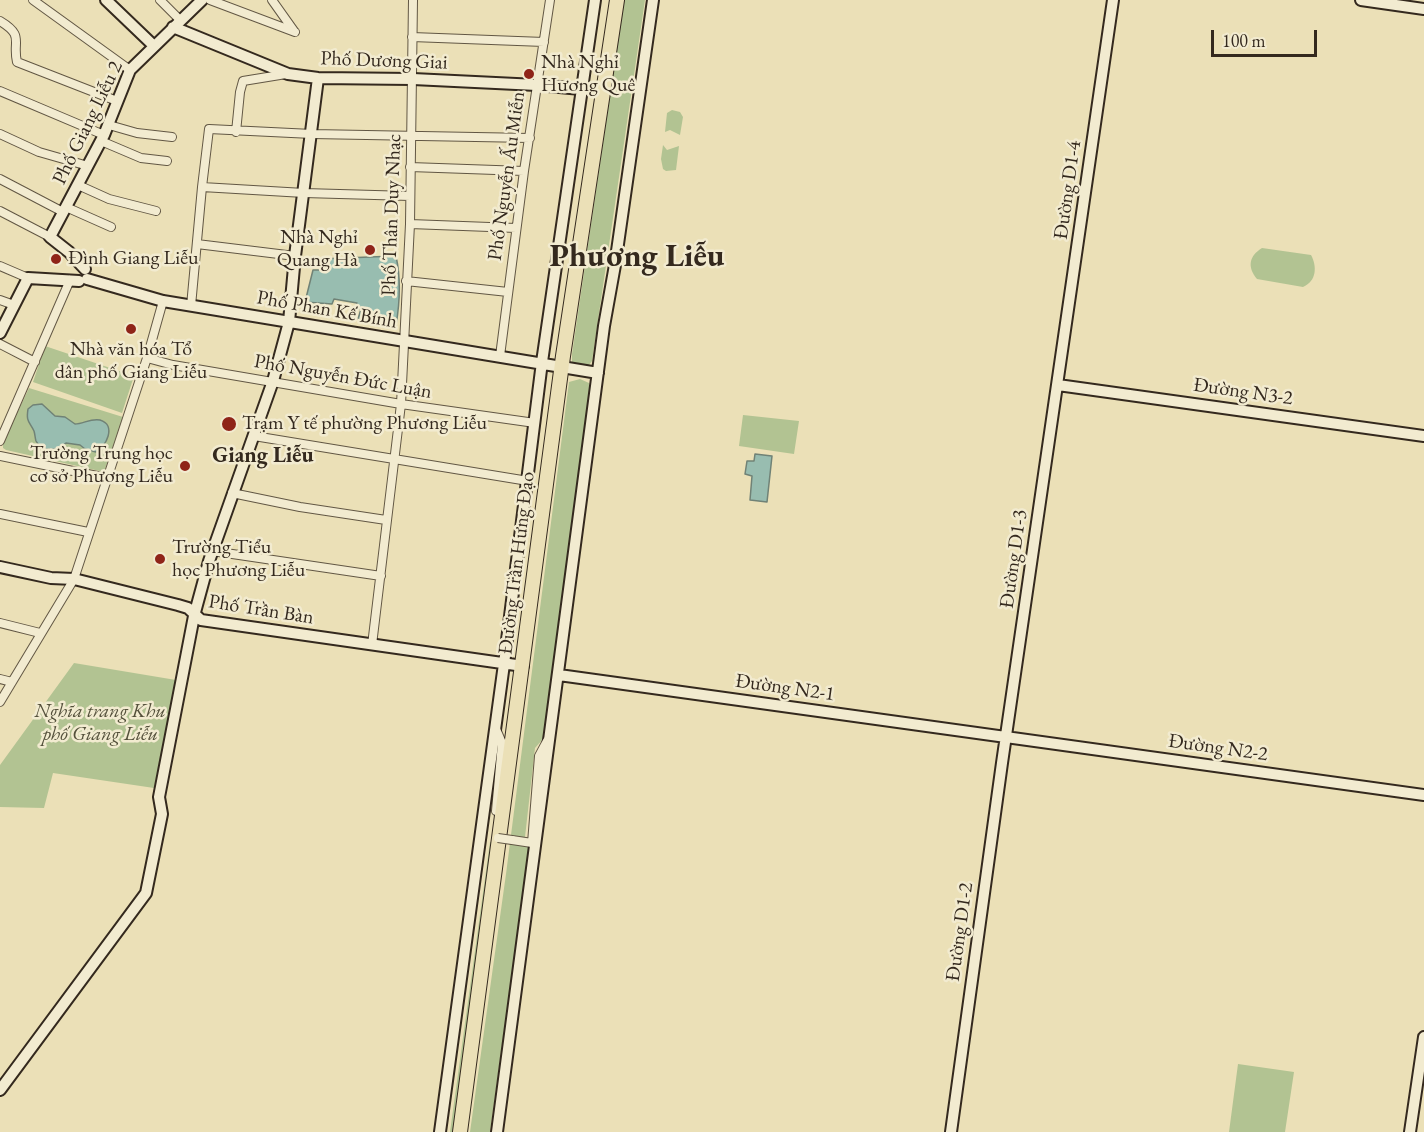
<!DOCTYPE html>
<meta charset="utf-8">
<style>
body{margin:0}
#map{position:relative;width:1424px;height:1132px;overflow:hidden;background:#ebe0b7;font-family:"EB Garamond",serif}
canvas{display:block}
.scale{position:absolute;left:1211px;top:30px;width:106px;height:27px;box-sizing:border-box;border:3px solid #34291e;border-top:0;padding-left:8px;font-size:18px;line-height:21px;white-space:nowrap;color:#34291e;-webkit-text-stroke:4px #f2ebd0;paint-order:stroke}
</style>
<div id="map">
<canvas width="1424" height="1132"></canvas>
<div class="scale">100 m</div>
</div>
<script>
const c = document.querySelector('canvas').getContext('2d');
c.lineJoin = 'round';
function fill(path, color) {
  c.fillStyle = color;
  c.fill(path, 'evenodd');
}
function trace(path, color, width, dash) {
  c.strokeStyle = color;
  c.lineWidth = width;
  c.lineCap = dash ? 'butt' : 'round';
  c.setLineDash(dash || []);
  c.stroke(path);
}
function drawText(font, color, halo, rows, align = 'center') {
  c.font = font + ' "EB Garamond",serif';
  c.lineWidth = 5;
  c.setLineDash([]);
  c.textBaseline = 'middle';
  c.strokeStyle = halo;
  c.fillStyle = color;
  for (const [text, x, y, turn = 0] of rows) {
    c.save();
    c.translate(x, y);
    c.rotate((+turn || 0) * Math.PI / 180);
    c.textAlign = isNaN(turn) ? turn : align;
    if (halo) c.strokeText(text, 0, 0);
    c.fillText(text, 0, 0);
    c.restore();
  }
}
const green = new Path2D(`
 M 624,0 L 645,0 L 592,361 L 589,365 L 572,362 L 572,354 Z
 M 672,110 L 680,112 L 683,117 L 680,135 L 670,130 L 665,132 L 667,113 Z
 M 663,145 L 667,150 L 679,146 L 676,170 L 666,171 L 663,169 L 661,159 Z
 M 1262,248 L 1311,255 C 1317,266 1317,281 1303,287 L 1257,279 C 1247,267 1249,256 1262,248 Z
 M 45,346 L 134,376 L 122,413 L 33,382 Z
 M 580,379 L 589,383 L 590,387 L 543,739 L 535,748 L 524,846 L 529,847 L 490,1132 L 470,1132 L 506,874 L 569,382 Z
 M 29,388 L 123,417 L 104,472 L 6,450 L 3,448 L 3,443 Z
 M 743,415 L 799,421 L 794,454 L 739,446 Z
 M 74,663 L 176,680 L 154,788 L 53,773 L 44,808 L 0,807 L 0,765 Z
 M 490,842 L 495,843 L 454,1132 L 450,1132 Z
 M 1238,1064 L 1294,1072 L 1285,1132 L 1229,1132 Z`);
const water = new Path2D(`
 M 396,256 C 401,279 400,302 396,325 L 358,319 L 361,309 L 357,309 L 357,303 L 334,299 L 332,304 L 305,302 L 313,270 L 326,270 L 324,265 L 318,259 Z
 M 42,404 L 55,416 L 65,417 L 75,424 C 83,424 91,418 100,420 C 117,425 106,447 96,452 L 85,449 L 80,445 L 66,443 C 58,450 43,454 36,441 C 35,438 35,434 34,431 C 29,421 26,422 28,409 L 33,405 Z
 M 755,454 L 772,456 L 767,502 L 750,500 L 752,476 L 745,474 L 747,461 L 754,461 Z`);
const street = new Path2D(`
 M 33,0 L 130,70
 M 160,0 L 180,20
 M 210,0 L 295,32
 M 272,0 L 294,31
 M 0,21 C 25,36 12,41 17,62 L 117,101
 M 412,37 L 544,42
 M 0,91 L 104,135
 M 109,125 L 137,133 L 172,137
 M 236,132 L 240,92 L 243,81 L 286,74
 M 0,134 L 39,152 L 88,166
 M 101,141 L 141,158 L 167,161
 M 410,167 L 524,171
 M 0,179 L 63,212
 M 78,185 L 109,199 L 156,211
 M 202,187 L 209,129 L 312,134 L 530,138
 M 66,207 L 111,227
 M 0,211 L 50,237
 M 410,224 L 516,228
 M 197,244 L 295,256
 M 0,266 L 28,278
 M 406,281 L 508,292
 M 0,300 L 14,305
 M 191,306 L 202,187 L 304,193 L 410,196
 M 0,344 L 35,362
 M 500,356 L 524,171 L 550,0
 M 147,358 L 173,365 L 401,404 L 535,423
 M 254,436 L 528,481
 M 0,441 L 70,280
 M 0,456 L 107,478
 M 232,493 L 300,507 L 386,520
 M 0,514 L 88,532
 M 212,551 L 381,576
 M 0,623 L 40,633
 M 372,645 L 401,404 L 410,224 L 413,0
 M 0,679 L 12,682
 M 0,702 L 74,579 L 147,358 L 163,301
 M 496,729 L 502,743 L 496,811
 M 512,840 L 532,843 L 539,756 L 547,741`);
const secondary = new Path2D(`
 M 106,0 L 153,45
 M 1361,0 L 1424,9
 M 173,27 L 288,74 L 318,78 L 413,79 L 537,85 L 603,91
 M 85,269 L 69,252 L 50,237 L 104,135 L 130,70 L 202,0
 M 87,279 L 163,301 L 598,373
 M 0,333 L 28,278 L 79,281
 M 1058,385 L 1424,436
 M 0,567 L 51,578 L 74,579 L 178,605 L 188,608 L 201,620 L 523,666
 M 559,675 L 1424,795
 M 0,1090 L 146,893 L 162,814 L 159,797 L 194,616 L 209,561 L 273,381 L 289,322 L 295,256 L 318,78
 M 440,1132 L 504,664 L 542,362 L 595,0
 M 497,1132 L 604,326 L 615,265 L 653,0
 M 951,1132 L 1002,763 L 1113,0
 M 1410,1132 L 1424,1037`);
const highway = new Path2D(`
 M 460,1132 L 563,356 L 617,0`);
const streetBridge = new Path2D(`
 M 498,838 L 512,840`);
const markers = [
 [529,74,6,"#8f2418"],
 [370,250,6,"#8f2418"],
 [56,259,6,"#8f2418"],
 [131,329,6,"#8f2418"],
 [229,424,8,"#8f2418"],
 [185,466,6,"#8f2418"],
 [160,559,6,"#8f2418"]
];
const streetNames = [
 ["Phố Dương Giai",384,61,2],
 ["Phố Giang Liễu 2",88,123,-64],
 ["Phố Nguyễn Ấu Miễn",507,176,-82],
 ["Đường D1-4",1068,190,-82],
 ["Phố Thân Duy Nhạc",392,215,-88],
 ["Phố Phan Kế Bính",327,310,10],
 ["Phố Nguyễn Đức Luận",343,377,10],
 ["Đường N3-2",1243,392,8],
 ["Đường D1-3",1014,559,-82],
 ["Đường Trần Hưng Đạo",517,563,-83],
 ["Phố Trần Bàn",261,610,9],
 ["Đường N2-1",785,688,8],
 ["Đường N2-2",1218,748,8],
 ["Đường D1-2",960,932,-82]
];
const poiNames = [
 ["Nhà Nghỉ",541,63],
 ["Hương Quê",541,86],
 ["Nhà Nghỉ",358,238,"right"],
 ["Quang Hà",358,261,"right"],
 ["Đình Giang Liễu",68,259],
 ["Nhà văn hóa Tổ",131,350,"center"],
 ["dân phố Giang Liễu",131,373,"center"],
 ["Trạm Y tế phường Phương Liễu",242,424],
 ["Trường Trung học",173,454,"right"],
 ["cơ sở Phương Liễu",173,477,"right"],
 ["Trường Tiểu",172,548],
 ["học Phương Liễu",172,571]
];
const parkNames = [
 ["Nghĩa trang Khu",100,712],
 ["phố Giang Liễu",100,735]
];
const quarterNames = [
 ["Giang Liễu",263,456]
];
const townNames = [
 ["Phương Liễu",637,257]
];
fill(green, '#b2c392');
fill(water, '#98bdb0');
trace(water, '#708276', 1.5);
trace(street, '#625744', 10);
trace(secondary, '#34291e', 14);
trace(highway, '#34291e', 16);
trace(street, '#f2ebd0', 8);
trace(secondary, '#f2ebd0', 10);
trace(highway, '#ebe0b7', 14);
trace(streetBridge, '#625744', 10, []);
trace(streetBridge, '#f2ebd0', 8);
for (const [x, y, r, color] of markers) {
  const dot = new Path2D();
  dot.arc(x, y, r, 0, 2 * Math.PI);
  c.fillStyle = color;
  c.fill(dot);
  trace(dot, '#f2ebd0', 2);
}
drawText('20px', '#34291e', '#f2ebd0', streetNames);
drawText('20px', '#34291e', '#f2ebd0', poiNames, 'left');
drawText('italic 20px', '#54503b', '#f2ebd0', parkNames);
drawText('bold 22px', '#34291e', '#f2ebd0', quarterNames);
drawText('bold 32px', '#34291e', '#f2ebd0', townNames);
</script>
